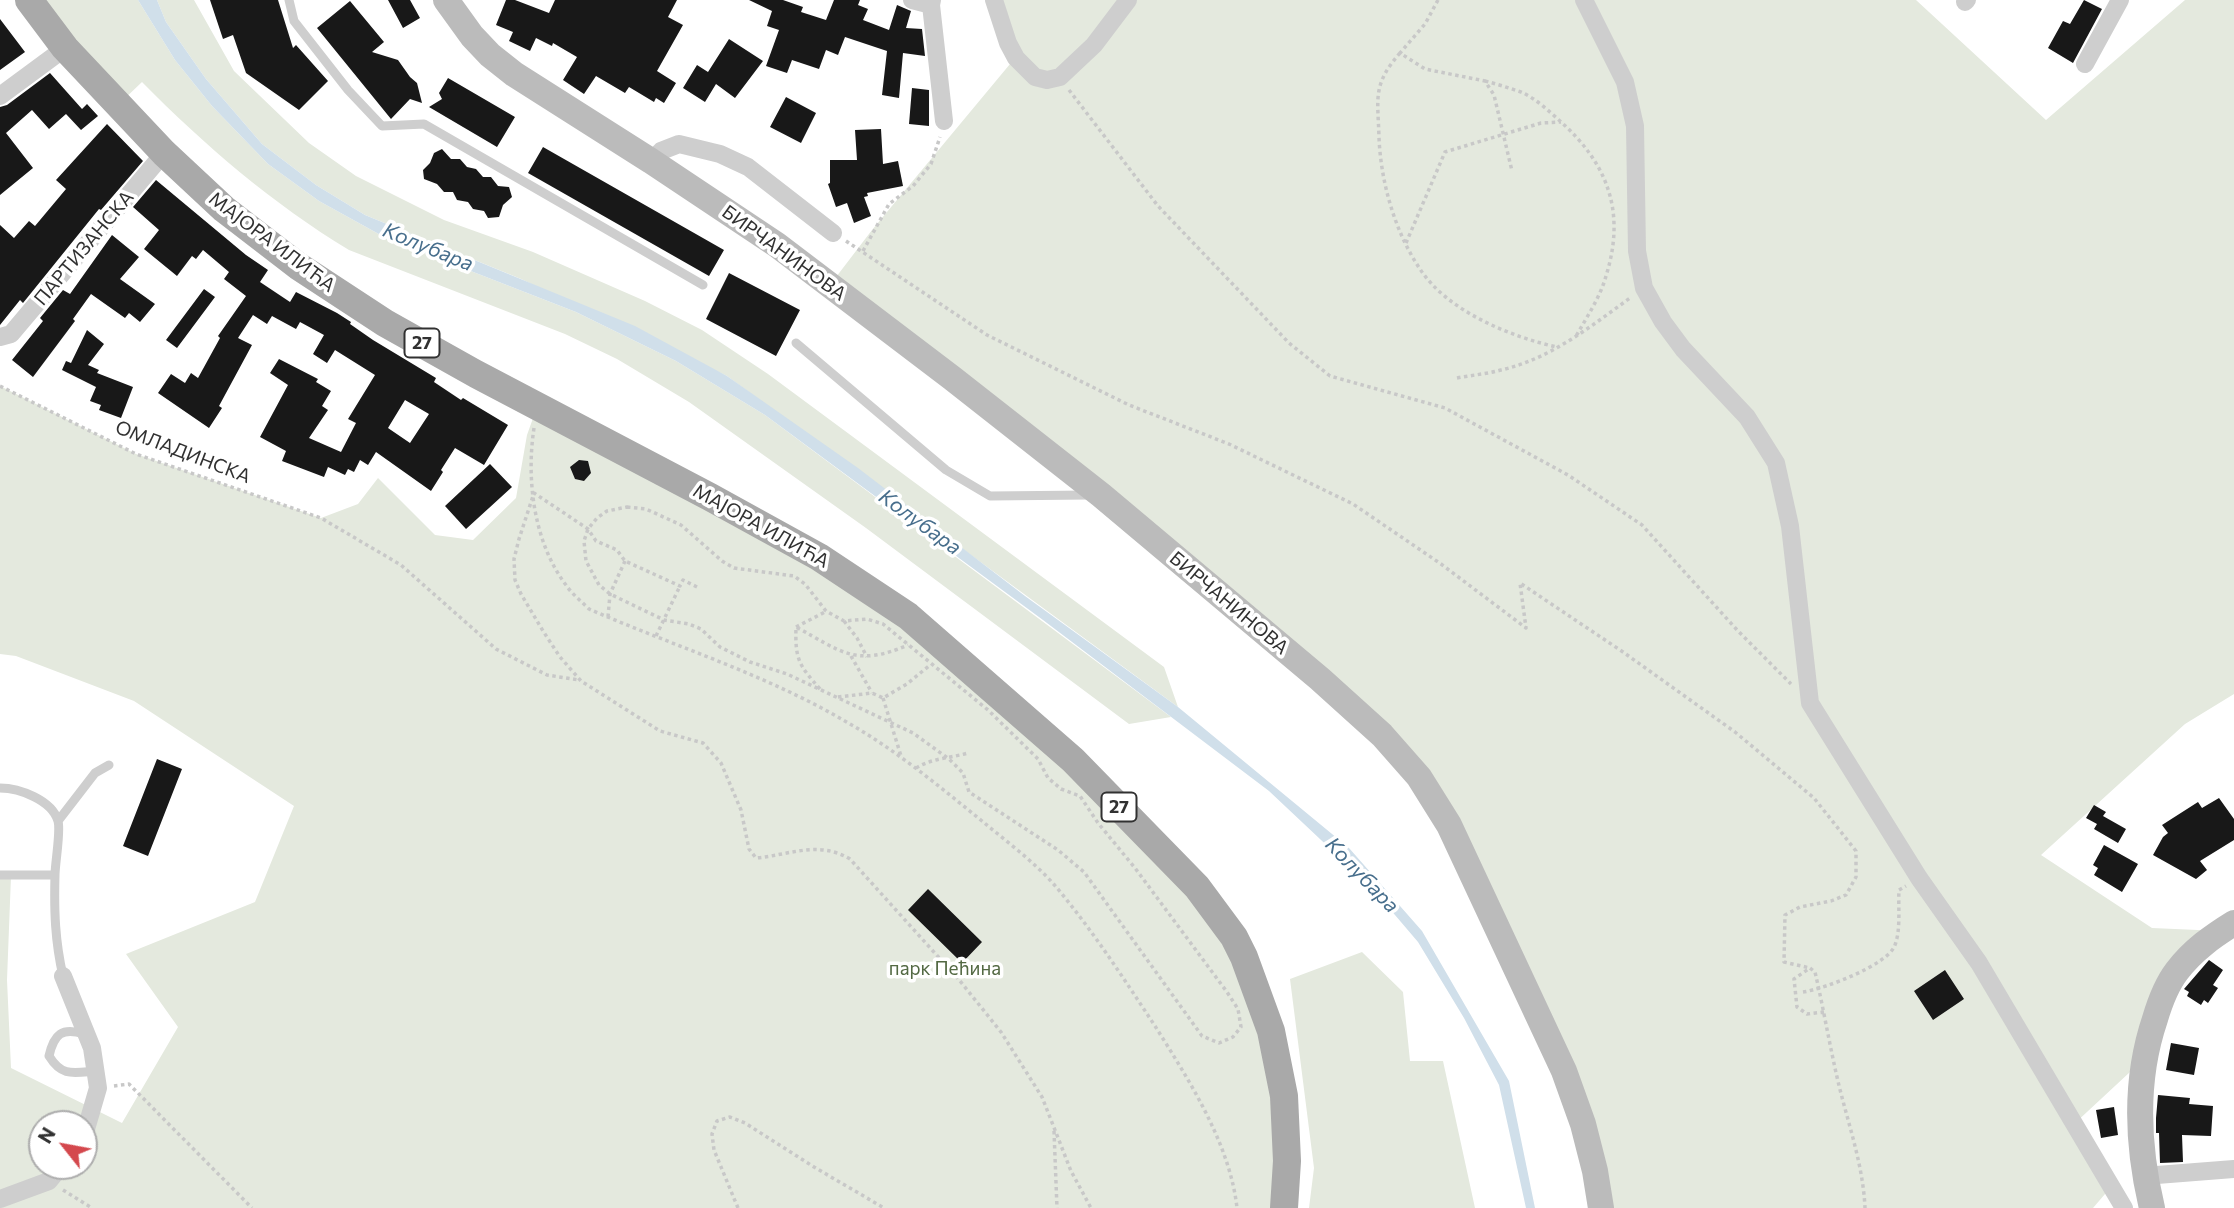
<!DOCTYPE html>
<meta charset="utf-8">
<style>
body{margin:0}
#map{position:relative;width:2234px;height:1208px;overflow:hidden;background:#fff;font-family:Commissioner,sans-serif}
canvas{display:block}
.north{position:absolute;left:28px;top:1110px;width:70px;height:70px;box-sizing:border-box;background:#fff;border:2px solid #adadad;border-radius:50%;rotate:301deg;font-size:19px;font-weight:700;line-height:28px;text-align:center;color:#313131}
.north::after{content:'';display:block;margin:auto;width:24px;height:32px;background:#d4484d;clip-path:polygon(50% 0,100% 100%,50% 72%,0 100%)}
</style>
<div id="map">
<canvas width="2234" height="1208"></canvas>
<div class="north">N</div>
</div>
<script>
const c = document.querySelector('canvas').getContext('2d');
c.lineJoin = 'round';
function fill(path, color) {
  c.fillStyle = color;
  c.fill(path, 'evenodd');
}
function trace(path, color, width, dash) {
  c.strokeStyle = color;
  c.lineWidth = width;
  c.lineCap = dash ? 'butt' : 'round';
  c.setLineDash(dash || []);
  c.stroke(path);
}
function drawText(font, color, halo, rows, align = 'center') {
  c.font = font + ' Commissioner,sans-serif';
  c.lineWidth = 7;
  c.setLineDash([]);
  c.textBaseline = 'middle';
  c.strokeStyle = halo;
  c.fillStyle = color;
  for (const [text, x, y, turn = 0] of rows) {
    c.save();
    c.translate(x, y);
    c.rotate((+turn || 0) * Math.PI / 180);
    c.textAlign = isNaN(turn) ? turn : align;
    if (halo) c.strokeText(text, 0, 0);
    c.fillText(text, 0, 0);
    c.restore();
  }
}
const green = new Path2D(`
 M 29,0 L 138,0 L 175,60 L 212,106 L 268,164 L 319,201 L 386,238 L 576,312 L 676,361 L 765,415 L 1171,717 L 1129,724 L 866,528 L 689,402 L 617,359 L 565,334 L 349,250 C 273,204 204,145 142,82 L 119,104 Z
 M 157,0 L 194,0 L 234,71 L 309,143 L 356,176 L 444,220 L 533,252 L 645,301 L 702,330 L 768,374 L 1164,667 L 1178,707 L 727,376 L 521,279 L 365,215 L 316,185 L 262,144 L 206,79 L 166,22 Z
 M 994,0 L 1916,0 L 2046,120 L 2185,0 L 2234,0 L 2234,694 L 2185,724 L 2041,855 L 2152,928 L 2221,931 L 2200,946 L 2144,1059 L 2073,1125 L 2111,1187 L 2093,1208 L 1601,1208 L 1595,1171 L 1419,777 L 830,285 L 872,230 L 1015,58 Z
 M 0,386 L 136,454 L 321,518 L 358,504 L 378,478 L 435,535 L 473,540 L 516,498 L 527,435 L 537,407 L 819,557 L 1199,885 L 1270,1030 L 1280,1208 L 0,1208 L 0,875 L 11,876 L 7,980 L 11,1068 L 122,1123 L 178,1027 L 126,954 L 255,902 L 294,806 L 134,701 L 16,656 L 0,654 ZM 42,1124 L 84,1124 L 84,1166 L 42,1166 Z
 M 1362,952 L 1403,992 L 1410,1061 L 1443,1061 L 1475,1208 L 1309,1208 L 1314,1168 L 1290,979 Z`);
const water = new Path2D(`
 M 138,0 L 157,0 L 166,22 L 206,79 L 262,144 L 316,185 L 365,215 L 635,326 L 727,376 L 858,468 L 1025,596 L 1178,707 L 1349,848 L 1422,931 L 1509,1081 L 1535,1208 L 1526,1208 L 1499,1085 L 1464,1018 L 1418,942 L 1372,888 L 1269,791 L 1043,620 L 765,415 L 676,361 L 576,312 L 386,238 L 319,201 L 268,164 L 212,106 L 175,60 Z`);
const building = new Path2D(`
 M 210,0 L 278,0 L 293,48 L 296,45 L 328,81 L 299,110 L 246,73 L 233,35 L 223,39 Z
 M 388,0 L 410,0 L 420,18 L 403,28 Z
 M 506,0 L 515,0 L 549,13 L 555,0 L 677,0 L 668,17 L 683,25 L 657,71 L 676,83 L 664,103 L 656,98 L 654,102 L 629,87 L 625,93 L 596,76 L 584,94 L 563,80 L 577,57 L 553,43 L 552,46 L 536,38 L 530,51 L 509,41 L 513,32 L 496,25 Z
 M 749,0 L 783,0 L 803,7 L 801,12 L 826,20 L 834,0 L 860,0 L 858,5 L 868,9 L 863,20 L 889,30 L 897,5 L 911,11 L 906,28 L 922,29 L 925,56 L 903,53 L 899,98 L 882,95 L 887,51 L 845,37 L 838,55 L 826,50 L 819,69 L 792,60 L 787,73 L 766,66 L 779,30 L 767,26 L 772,11 Z
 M 2084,0 L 2102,9 L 2073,63 L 2048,48 L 2063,21 L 2070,24 Z
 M 350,1 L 384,42 L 372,52 L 398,60 L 410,77 L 417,83 L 422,103 L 410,99 L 391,119 L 317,28 Z
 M 0,19 L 25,52 L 0,70 Z
 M 729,39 L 763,61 L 735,98 L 716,84 L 705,102 L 683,88 L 697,65 L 708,72 Z
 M 50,73 L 82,109 L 87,104 L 98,116 L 81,130 L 66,114 L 49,129 L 32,110 L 6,133 L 33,168 L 0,195 L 0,107 L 7,105 Z
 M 448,78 L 515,117 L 497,147 L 429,107 L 442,99 L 439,93 Z
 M 912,88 L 929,90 L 929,126 L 909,124 Z
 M 786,97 L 816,113 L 801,143 L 770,127 Z
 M 107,124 L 143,161 L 101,210 L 99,209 L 23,303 L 20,300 L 0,325 L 0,225 L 14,238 L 29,221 L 35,226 L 66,189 L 56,180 Z
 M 881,129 L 883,164 L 898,161 L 903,186 L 867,193 L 868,196 L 864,197 L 871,216 L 854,223 L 847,203 L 836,207 L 828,184 L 830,183 L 830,160 L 857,160 L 855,130 Z
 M 543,147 L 724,250 L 709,276 L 528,173 Z
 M 442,149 L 451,159 L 460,159 L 467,167 L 476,169 L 483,177 L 491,177 L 498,186 L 509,187 L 512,197 L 503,205 L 499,217 L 488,218 L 484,211 L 473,209 L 468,202 L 457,200 L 453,192 L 444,192 L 437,184 L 424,179 L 423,170 L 430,163 L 434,153 Z
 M 156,180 L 246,255 L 268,270 L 260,282 L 290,302 L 296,292 L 337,313 L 351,322 L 350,324 L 373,340 L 436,378 L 434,382 L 461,400 L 463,398 L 508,425 L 484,465 L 455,448 L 441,470 L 443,472 L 431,491 L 376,452 L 368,465 L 360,460 L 354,472 L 348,469 L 345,475 L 328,467 L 324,477 L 282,461 L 286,451 L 260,437 L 288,385 L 270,373 L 279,359 L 318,379 L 316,382 L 331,391 L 322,406 L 328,410 L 309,438 L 341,452 L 356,423 L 348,419 L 375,375 L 335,350 L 327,363 L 313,354 L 324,335 L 300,322 L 296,329 L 272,316 L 267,324 L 253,315 L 238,338 L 252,345 L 219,406 L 222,408 L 209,428 L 158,393 L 171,374 L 185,383 L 191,373 L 198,378 L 220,338 L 218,336 L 246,296 L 224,279 L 229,272 L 203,250 L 196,259 L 192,256 L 177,276 L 144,249 L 159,230 L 133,207 ZM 405,400 L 429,414 L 410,443 L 388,428 Z
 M 112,235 L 139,257 L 120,279 L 155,304 L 140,322 L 129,313 L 125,318 L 91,294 L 73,319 L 75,321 L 33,377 L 12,360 L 43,321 L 40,318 L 63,290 L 70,294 Z
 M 729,273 L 800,310 L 776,356 L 706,319 Z
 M 204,289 L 215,297 L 177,348 L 166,340 Z
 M 87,330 L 104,344 L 88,365 L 99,370 L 97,373 L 133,387 L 121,418 L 99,410 L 101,405 L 90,401 L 96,387 L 62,370 L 66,361 L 71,363 Z
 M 579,460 L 588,461 L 591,473 L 584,481 L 575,479 L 570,467 Z
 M 490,464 L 512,487 L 466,529 L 445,506 Z
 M 157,759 L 182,769 L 148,856 L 123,846 Z
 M 2219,798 L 2234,819 L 2234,840 L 2200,861 L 2207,870 L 2196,879 L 2153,855 L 2163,837 L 2168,833 L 2162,825 L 2198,802 L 2202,808 Z
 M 2094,805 L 2106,812 L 2103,816 L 2126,829 L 2118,843 L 2094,829 L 2097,824 L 2086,818 Z
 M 2104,845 L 2138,864 L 2122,892 L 2094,875 L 2098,868 L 2093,865 Z
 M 928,889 L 982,942 L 962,963 L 908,910 Z
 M 2209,960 L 2223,970 L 2213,985 L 2218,988 L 2208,1003 L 2204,1000 L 2201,1005 L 2187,996 L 2189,992 L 2184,989 Z
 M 1945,970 L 1964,999 L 1933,1020 L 1914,991 Z
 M 2171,1043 L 2199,1048 L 2194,1075 L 2166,1070 Z
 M 2158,1095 L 2190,1098 L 2189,1104 L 2213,1106 L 2211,1136 L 2182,1135 L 2183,1162 L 2160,1163 L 2159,1133 L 2156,1133 L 2156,1118 Z
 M 2114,1107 L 2118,1135 L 2101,1138 L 2096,1110 Z`);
const path = new Path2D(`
 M 1438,0 L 1425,24 L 1400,53 L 1425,69 L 1485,81 L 1494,95 L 1512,171
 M 1400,53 C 1372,85 1378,98 1379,138 C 1381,183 1395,232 1420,269 C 1447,311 1511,337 1557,347
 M 1485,81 C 1497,84 1509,88 1521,92 C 1535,98 1549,111 1560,121 C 1608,164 1626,212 1606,276 C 1600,298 1586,318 1575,338
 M 1069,90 L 1158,206 L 1289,343 L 1330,376 L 1445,408 L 1568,475 L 1642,525 L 1738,631 L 1791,684
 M 846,241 L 987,335 L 1129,405 L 1229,444 L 1353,504 L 1441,564 L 1526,628 L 1520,583 L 1623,652 L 1735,732 L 1814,798 L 1856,851 L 1856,877 L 1846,895 L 1831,901 L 1800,907 L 1785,915 L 1784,962 L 1810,968
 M 1406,243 L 1445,152 L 1541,123 L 1561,122
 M 863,251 L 889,204 L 913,186 L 931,164 L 940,137
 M 1457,378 C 1472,375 1487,374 1501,370 C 1550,359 1590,327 1630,298
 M 0,386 L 136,454 L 321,518 L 401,565 L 496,649 L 547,675 L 579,680
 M 534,428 C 526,480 534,543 566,585 C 572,594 581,601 589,609 C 676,647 768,675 850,724 C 897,751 940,787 982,821 C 1007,842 1036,863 1057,888 C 1093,931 1124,979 1155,1026 C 1189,1080 1230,1144 1237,1208
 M 627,507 L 646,509 L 681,525 L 722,561 L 734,568 L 794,576 L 805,584 L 826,611 L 844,621 L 867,619 L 883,624 L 988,710 L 1038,759 L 1048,778 L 1061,789 L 1080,796 L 1098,823 L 1135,868 L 1227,992 L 1238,1009 L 1241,1027 L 1233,1037 L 1219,1043 L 1202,1036 L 1084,872 L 1058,850 L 969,792 L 963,773 L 949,759 L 913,733 L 787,674 L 750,662 L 720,647 L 701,629 L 689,624 L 664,620 L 610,594 L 599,585 L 586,561 L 584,541 L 588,529 L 597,518 L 607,511 Z
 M 697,587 L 683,580 L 680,586 L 625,561 L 617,550 L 596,541 L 588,529 L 534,493 L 519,539 L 514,559 L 515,580 L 521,594 L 543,631 L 560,657 L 581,681 L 660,731 L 703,743 L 721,763 L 741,810 L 749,849 L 756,858 C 790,855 818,840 850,859 L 960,981 L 1001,1032 L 1042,1097 L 1071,1171 L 1091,1208
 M 608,617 L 610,594 L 625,561
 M 844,621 L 857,638 L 867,657
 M 796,627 L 825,612
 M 656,636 L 680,586
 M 851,656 L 872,693
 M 820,689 C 799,665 795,660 796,627 C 841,651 855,668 908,645
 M 838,697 L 872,693 L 883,698 L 907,684 L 930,665
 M 883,698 L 901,756
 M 916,768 C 932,758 951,758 968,753
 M 1803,992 C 1824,989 1888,965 1895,945 C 1901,929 1898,907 1899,890 L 1906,886
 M 1824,1012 L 1807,1014 L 1797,1007 L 1794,979 L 1810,968 L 1815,972 C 1823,1006 1829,1042 1837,1077 C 1847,1121 1863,1163 1865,1208
 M 114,1086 L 129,1084 L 252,1208
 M 1054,1131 L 1057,1208
 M 63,1190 L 92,1208
 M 738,1208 L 714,1150 L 712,1134 L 717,1121 L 730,1117 L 745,1123 L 814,1167 L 884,1208`);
const lane = new Path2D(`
 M 289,0 L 294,21 L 348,90 L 382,126 L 424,124 L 703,285
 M 796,343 L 946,470 L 990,496 L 1089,495
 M 0,788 C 19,788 52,800 58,821 C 61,831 55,863 55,875 C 54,911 55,941 63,976
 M 58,821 L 95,773 L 109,765
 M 0,875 L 55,875
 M 84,1034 C 62,1027 54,1034 49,1056 C 62,1077 73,1073 95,1071`);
const street = new Path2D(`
 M 912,0 L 931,5 L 932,0
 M 994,0 L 1008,43 L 1016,58 L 1035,77 L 1047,80 L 1060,77 L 1094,45 L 1128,0
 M 1584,0 L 1625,82 L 1635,126 L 1637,251 L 1644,288 L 1663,322 L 1683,349 L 1747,417 L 1776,463 L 1790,526 L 1810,703 L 1919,878 L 1979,963 L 2124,1208
 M 1965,2 L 1967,0
 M 931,5 L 944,121
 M 2085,64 L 2120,0
 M 0,96 L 65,48
 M 651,161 L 661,151 L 679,144 L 720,154 L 748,167 L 833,233
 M 0,337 L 11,334 L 164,153
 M 63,976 L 92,1048 L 98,1088 L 84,1136
 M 2144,1176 L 2234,1169
 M 0,1199 L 49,1181 L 61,1166`);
const secondary = new Path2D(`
 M 446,0 L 472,36 L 490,55 L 514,74 L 651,161 L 777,245 L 952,378 L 1101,495 L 1320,679 L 1382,735 L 1419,777 L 1449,825 L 1564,1071 L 1583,1124 L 1595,1171 L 1601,1208
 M 2152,1208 C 2137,1145 2134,1081 2155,1019 C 2160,1002 2167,984 2177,971 C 2193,950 2213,936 2234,923`);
const primary = new Path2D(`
 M 29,0 L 65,48 L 164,153 L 224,209 L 298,266 L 385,323 L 476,374 L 710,497 L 819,557 L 908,616 L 1073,760 L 1197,887 L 1234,937 L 1244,957 L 1271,1031 L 1284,1096 L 1287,1161 L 1284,1208`);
const shields = [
 [422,343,35],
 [1119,807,35]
];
const shieldNames = [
 ["27",422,343],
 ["27",1119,807]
];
const streetNames = [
 ["МАЈОРА ИЛИЋА",272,242,37],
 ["ПАРТИЗАНСКА",84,248,-50],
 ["БИРЧАНИНОВА",784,253,36],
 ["ОМЛАДИНСКА",183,452,21],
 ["МАЈОРА ИЛИЋА",761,526,29],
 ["БИРЧАНИНОВА",1229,603,40]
];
const parkNames = [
 ["парк Пећина",945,969]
];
const waterNames = [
 ["Колубара",428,247,22],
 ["Колубара",920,522,36],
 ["Колубара",1362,875,46]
];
fill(green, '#e4e9de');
fill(water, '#d0dfea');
fill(building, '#181818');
trace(path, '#c8c8c8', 3.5, [3.5, 3.5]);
trace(lane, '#cecece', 9);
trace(street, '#cecece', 18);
trace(secondary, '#bbb', 26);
trace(primary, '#a9a9a9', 28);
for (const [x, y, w] of shields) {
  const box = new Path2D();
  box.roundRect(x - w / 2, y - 14.5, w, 29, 5);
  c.fillStyle = '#fff';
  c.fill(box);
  trace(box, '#313131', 2);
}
drawText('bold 18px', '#313131', null, shieldNames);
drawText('19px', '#313131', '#fff', streetNames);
drawText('19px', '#536943', '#fff', parkNames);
drawText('italic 21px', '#476e8c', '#fff', waterNames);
</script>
